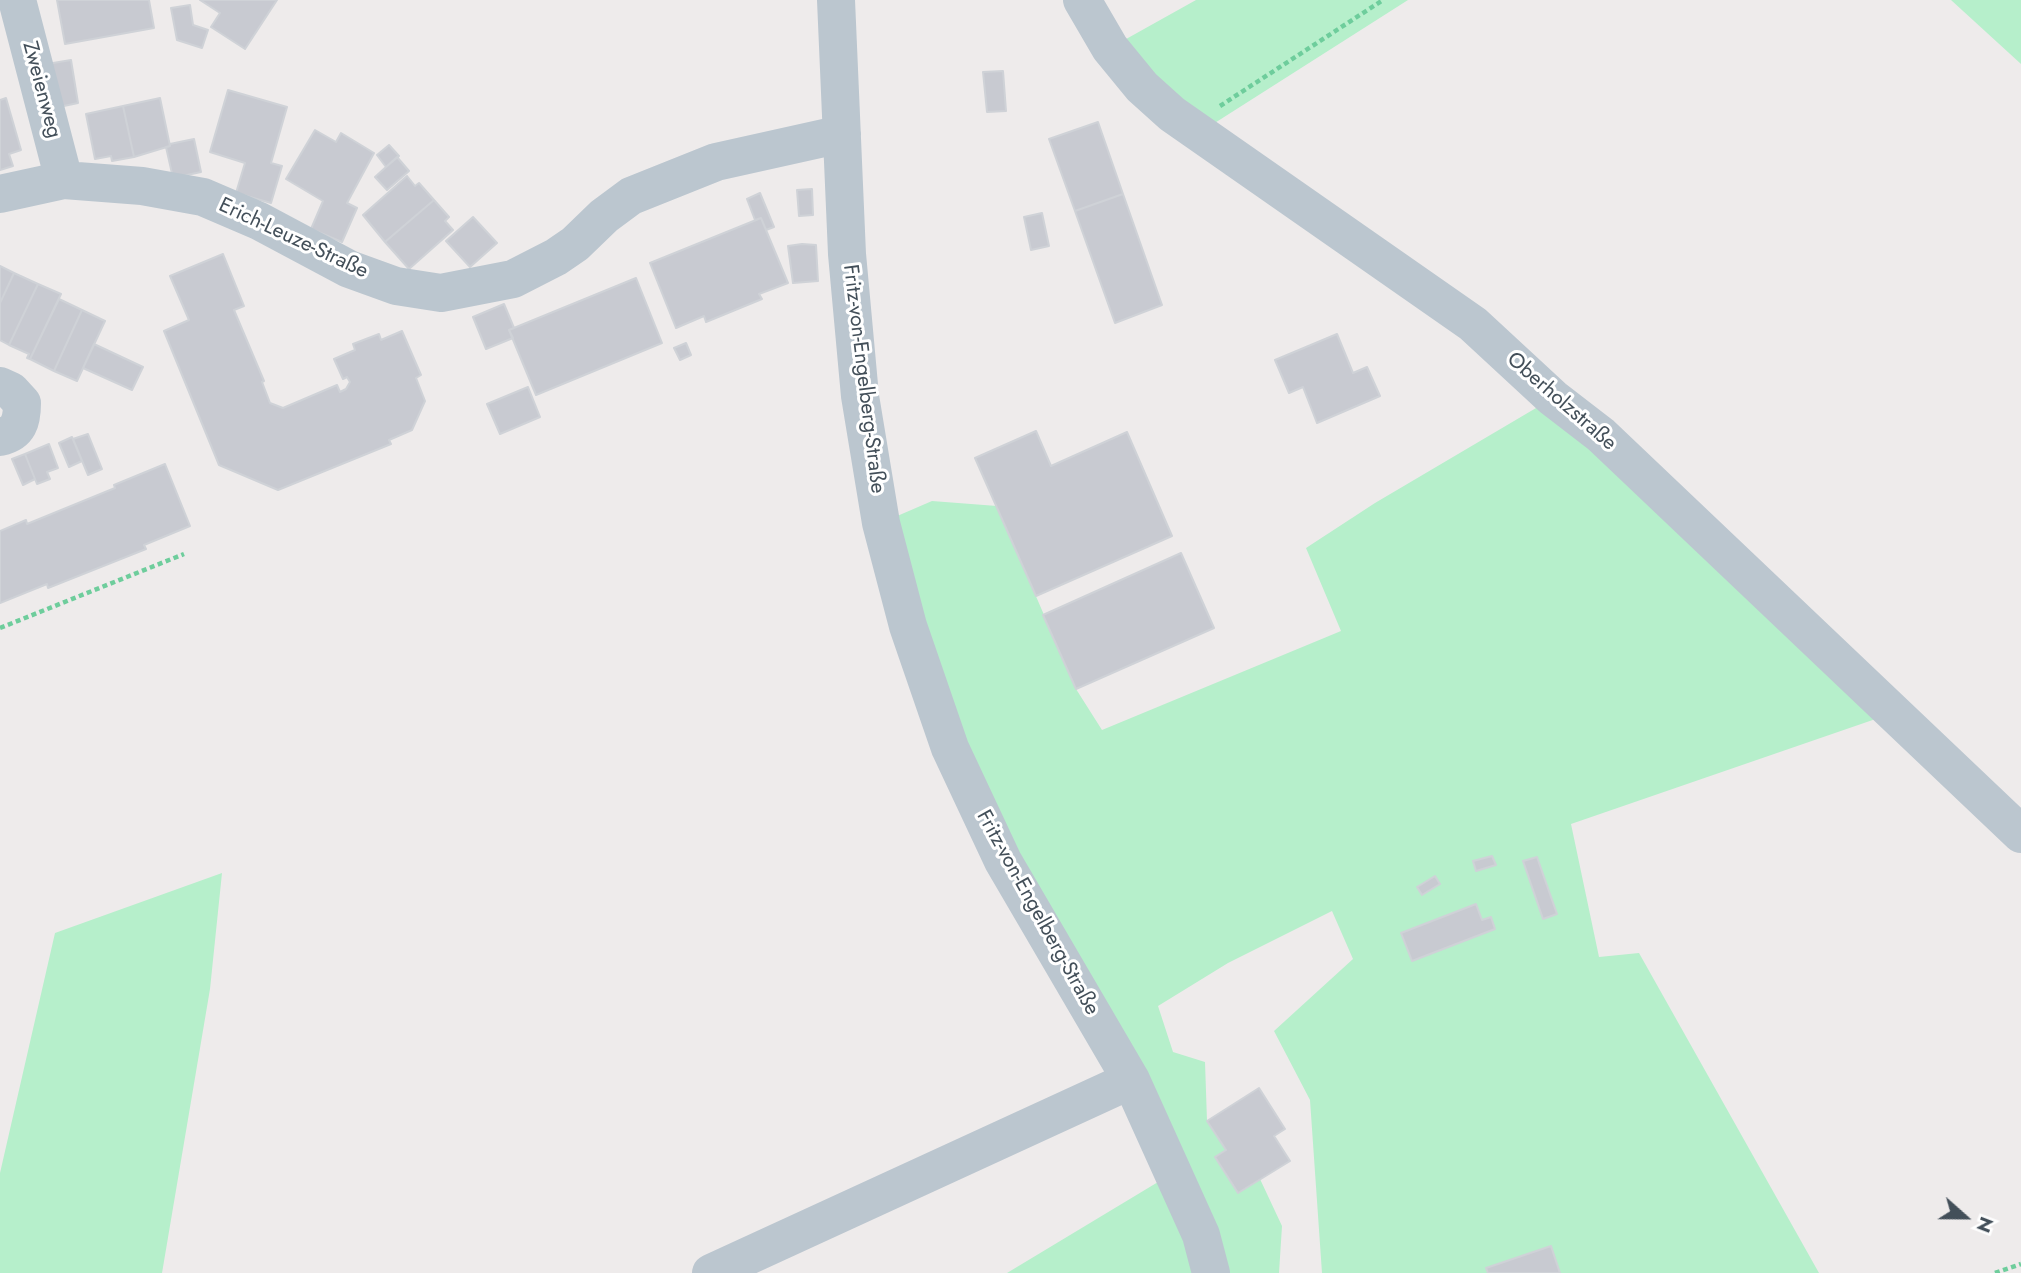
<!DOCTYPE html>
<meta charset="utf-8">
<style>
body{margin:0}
#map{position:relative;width:2021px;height:1273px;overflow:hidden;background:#eeebeb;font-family:Jost,sans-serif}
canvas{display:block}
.north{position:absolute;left:1930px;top:1182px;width:70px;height:70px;-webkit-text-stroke:5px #fff;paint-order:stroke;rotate:111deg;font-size:19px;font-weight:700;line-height:28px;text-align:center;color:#434f59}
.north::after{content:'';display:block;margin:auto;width:24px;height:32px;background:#434f59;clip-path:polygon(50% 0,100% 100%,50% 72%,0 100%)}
</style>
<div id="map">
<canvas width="2021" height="1273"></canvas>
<div class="north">N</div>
</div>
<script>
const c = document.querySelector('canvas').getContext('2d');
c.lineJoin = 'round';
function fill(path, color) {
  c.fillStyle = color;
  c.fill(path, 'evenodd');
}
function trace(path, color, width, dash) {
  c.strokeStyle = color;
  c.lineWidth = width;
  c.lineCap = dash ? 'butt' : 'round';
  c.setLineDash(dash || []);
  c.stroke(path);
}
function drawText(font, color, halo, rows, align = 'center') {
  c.font = font + ' Jost,sans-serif';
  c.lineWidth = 6;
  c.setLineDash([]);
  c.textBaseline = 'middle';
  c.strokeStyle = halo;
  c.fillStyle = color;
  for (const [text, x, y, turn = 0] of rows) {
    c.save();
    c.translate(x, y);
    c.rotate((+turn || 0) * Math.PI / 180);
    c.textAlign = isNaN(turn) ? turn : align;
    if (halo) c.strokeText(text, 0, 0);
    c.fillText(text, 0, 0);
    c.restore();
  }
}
const green = new Path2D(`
 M 1196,0 L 1408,0 L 1199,133 L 1110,48 Z
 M 1951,0 L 2021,0 L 2021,64 Z
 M 1553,398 L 1893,713 L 1571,824 L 1599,957 L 1639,953 L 1819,1273 L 1322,1273 L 1310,1100 L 1274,1031 L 1353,959 L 1332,911 L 1228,963 L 1158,1006 L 1173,1052 L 1205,1062 L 1207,1121 L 1226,1150 L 1215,1157 L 1238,1193 L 1260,1179 L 1282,1226 L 1279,1273 L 1007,1273 L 1173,1173 L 950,748 L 881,523 L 932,501 L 997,506 L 1076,689 L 1102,730 L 1341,631 L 1306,548 L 1375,503 Z
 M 222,873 L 210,989 L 162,1273 L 0,1273 L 0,1173 L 55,933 Z`);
const building = new Path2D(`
 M 57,0 L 149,0 L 154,28 L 65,44 Z
 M 200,0 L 277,0 L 245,49 L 211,27 L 220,13 Z
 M 190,5 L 193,25 L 208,30 L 202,48 L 177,40 L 171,8 Z
 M 71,60 L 78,103 L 59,107 L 47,64 Z
 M 1003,71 L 1006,111 L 987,112 L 983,72 Z
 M 228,90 L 287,107 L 271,163 L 282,166 L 271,203 L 236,193 L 245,163 L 210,152 Z
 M 6,98 L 21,150 L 9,154 L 13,166 L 0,170 L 0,100 Z
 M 160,98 L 170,146 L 134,157 L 123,106 Z
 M 123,106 L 134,157 L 112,161 L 111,156 L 95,159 L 86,114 Z
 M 1098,122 L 1123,194 L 1075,211 L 1049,139 Z
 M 315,130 L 336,142 L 341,133 L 374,153 L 347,203 L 357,208 L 342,242 L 311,229 L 323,201 L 286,179 Z
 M 194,139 L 201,172 L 173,178 L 166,147 L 170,146 L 170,144 Z
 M 389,145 L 399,156 L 386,167 L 377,155 Z
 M 397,157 L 409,171 L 387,190 L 375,177 Z
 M 407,176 L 415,186 L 419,183 L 434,200 L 385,242 L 363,215 Z
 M 812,189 L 813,215 L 799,216 L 797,190 Z
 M 760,193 L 774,227 L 766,230 L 761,218 L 755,220 L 747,199 Z
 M 1123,194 L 1162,305 L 1115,323 L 1075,211 Z
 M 434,200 L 449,217 L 445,221 L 453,230 L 409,269 L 385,242 Z
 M 1042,213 L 1049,246 L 1031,250 L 1024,217 Z
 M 473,217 L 497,243 L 470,267 L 446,241 Z
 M 761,218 L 788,283 L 759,294 L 762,299 L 706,322 L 704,316 L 676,328 L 650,263 Z
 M 802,244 L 816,245 L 818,281 L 793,283 L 788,246 Z
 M 223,254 L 244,306 L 234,310 L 264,381 L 262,382 L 270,403 L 283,408 L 337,385 L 340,392 L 346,389 L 350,382 L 347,377 L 343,379 L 334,359 L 355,350 L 353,344 L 379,334 L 381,340 L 402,331 L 421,375 L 416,378 L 425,401 L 412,430 L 389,440 L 391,444 L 278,490 L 219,465 L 164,331 L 189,320 L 170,276 Z
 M 0,266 L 14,273 L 0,303 Z
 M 14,273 L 38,284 L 9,345 L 0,340 L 0,303 Z
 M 636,278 L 662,343 L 536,395 L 509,330 Z
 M 38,284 L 61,294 L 30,359 L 27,358 L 29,354 L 9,345 Z
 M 59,299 L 82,310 L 54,371 L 30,359 Z
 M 504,304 L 514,328 L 509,330 L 513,338 L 486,349 L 473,317 Z
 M 82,310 L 105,321 L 77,381 L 54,371 Z
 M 1337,334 L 1353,373 L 1367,367 L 1380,396 L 1317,423 L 1303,387 L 1289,393 L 1275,360 Z
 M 686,343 L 691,355 L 680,360 L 674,348 Z
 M 94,344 L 143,367 L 132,390 L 83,368 Z
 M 528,387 L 540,417 L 500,434 L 487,404 Z
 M 1036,431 L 1051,466 L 1127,432 L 1172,536 L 1036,596 L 975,458 Z
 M 88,434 L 102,469 L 88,475 L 73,439 Z
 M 72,437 L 82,461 L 69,467 L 59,443 Z
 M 49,444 L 58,468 L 47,472 L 50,479 L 37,484 L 25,454 Z
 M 25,454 L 35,479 L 23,485 L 12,459 Z
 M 165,464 L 190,526 L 144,545 L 146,549 L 48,588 L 47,584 L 0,603 L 0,531 L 26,520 L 27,524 L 115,488 L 114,485 Z
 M 1181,553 L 1214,628 L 1076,689 L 1043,615 Z
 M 1492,856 L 1496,865 L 1476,871 L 1473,861 Z
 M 1537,857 L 1557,914 L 1543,919 L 1523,861 Z
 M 1435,876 L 1440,884 L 1422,895 L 1417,887 Z
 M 1476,904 L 1482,920 L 1491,917 L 1495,929 L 1412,961 L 1401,933 Z
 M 1259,1088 L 1285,1129 L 1274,1136 L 1290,1161 L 1238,1193 L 1215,1157 L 1226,1150 L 1207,1121 Z
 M 1551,1246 L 1560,1273 L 1488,1273 L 1486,1268 Z`);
const path = new Path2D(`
 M 1220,106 L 1383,0
 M 0,628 L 184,554
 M 1995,1273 L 2021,1264`);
const minor = new Path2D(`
 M 17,0 L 64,180
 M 836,0 L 847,254 L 860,396 L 881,523 L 908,626 L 950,748 L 1003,861 L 1131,1080 L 1201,1235 L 1211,1273
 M 1082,0 L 1110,48 L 1142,87 L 1172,114 L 1473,324 L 1553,398 L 1601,435 L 2021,834
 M 0,194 L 64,180 L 142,186 L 203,197 L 259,221 L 349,269 L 396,286 L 441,293 L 513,279 L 556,257 L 575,244 L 604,216 L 631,196 L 716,162 L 842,134
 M 0,386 L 11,391 L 22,403 C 22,421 19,433 0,437
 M 711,1273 L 1131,1080`);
const streetNames = [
 ["Zweienweg",41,90,75],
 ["Erich-Leuze-Straße",293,239,25],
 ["Fritz-von-Engelberg-Straße",863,379,83],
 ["Oberholzstraße",1561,402,41],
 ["Fritz-von-Engelberg-Straße",1037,913,61]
];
fill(green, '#b6efcb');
fill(building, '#c8cad1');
trace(building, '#cfd2d7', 2);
trace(path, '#6ecd9c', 4.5, [5, 3.5]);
trace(minor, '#bbc6cf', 38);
drawText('21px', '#434f59', '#fff', streetNames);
</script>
